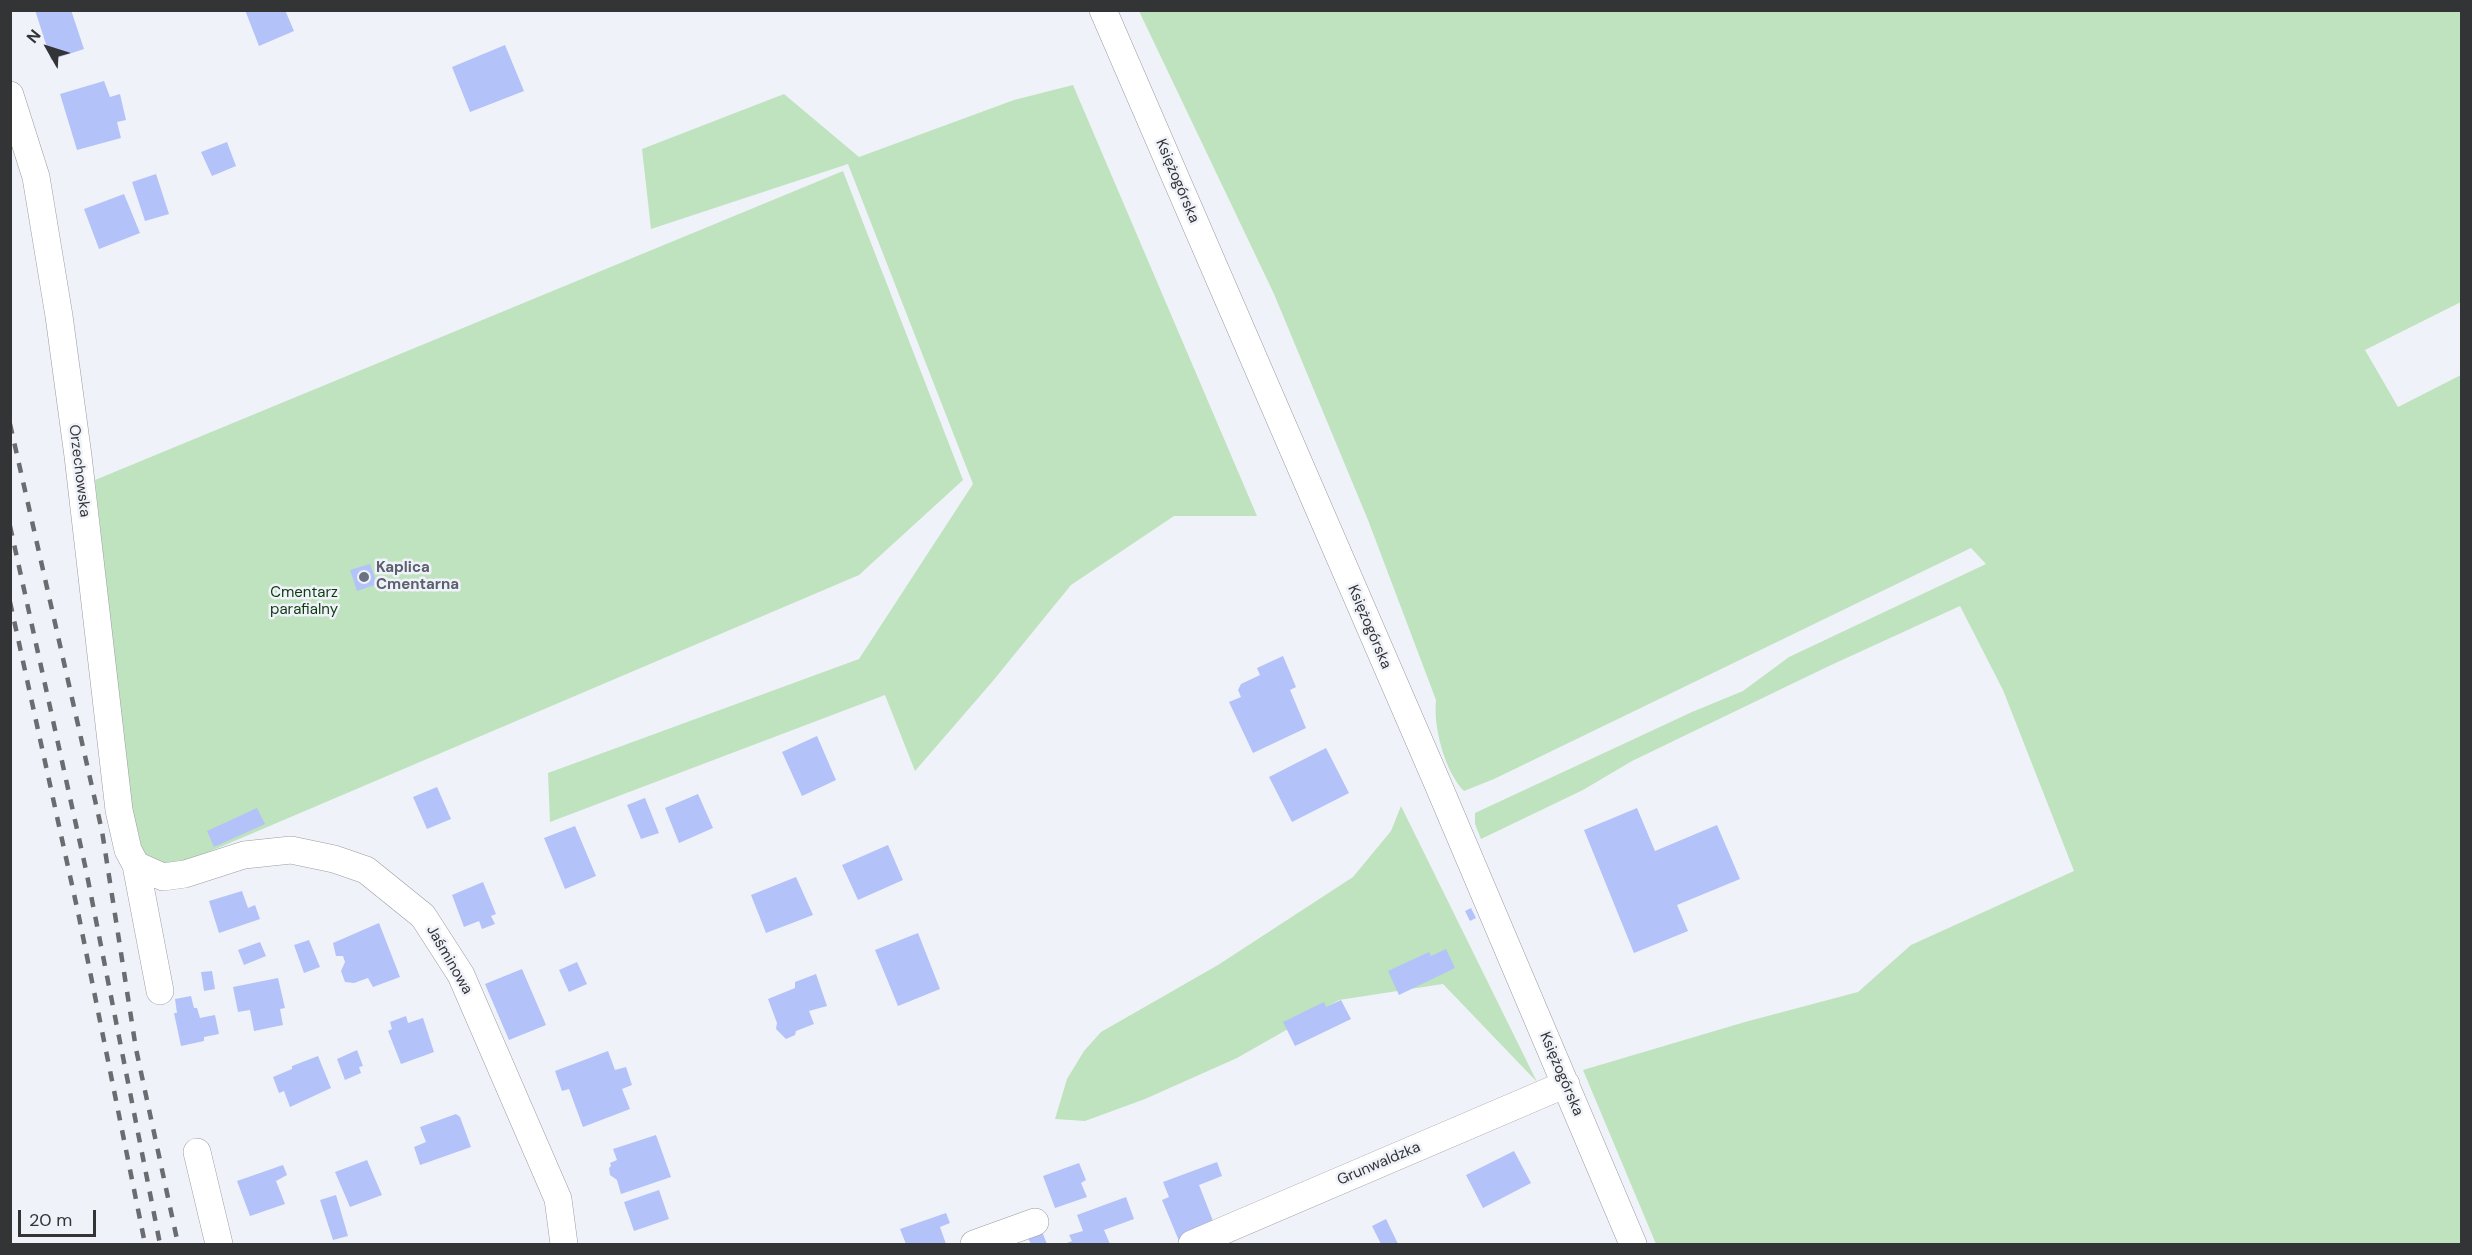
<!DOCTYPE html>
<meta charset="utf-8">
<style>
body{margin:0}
#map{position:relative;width:2472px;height:1255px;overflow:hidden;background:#f0f2f9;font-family:"DM Sans",sans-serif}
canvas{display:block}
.frame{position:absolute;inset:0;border:12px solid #333436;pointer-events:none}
.north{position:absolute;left:18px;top:18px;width:60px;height:60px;-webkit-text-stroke:4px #f0f2f9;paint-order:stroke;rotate:309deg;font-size:16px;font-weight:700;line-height:24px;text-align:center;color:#333436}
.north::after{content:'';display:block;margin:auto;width:21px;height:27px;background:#333436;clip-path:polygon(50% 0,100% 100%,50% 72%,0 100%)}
.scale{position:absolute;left:18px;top:1210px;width:78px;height:27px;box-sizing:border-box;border:3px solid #333436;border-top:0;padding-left:8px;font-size:18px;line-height:21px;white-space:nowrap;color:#333436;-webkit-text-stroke:4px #f0f2f9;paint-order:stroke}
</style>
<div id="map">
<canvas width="2472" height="1255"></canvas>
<div class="frame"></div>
<div class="north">N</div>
<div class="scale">20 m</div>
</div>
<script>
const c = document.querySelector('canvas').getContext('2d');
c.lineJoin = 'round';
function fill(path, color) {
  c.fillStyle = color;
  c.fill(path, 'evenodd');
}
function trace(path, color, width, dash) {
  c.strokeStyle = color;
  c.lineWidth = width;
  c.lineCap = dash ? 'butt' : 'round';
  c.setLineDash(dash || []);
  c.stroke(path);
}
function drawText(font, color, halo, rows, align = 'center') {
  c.font = font + ' "DM Sans",sans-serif';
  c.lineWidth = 5;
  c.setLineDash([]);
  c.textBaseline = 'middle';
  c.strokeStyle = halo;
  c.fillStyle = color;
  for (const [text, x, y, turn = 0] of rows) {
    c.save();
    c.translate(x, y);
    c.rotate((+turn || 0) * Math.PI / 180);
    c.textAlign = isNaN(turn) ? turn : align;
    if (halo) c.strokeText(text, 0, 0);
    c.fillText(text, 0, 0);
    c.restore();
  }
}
const green = new Path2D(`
 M 1139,11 L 2461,11 L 2461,302 L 2365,350 L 2398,407 L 2461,375 L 2461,1244 L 1656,1244 L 1583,1070 L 1745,1022 L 1858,992 L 1911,945 L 2074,871 L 2003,690 L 1960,606 L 1829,666 L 1632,761 L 1583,790 L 1481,839 L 1475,824 L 1475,813 L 1692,712 L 1743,691 L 1789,657 L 1986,564 L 1971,548 L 1494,779 L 1464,791 C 1445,772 1433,727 1436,700 L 1368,520 L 1274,294 Z
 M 1073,85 L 1257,516 L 1174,516 L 1071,585 L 992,682 L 915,771 L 885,695 L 550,822 L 548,773 L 859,659 L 973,484 L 848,164 L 651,229 L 642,149 L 784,94 L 859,157 L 1014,100 Z
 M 843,171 L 963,480 L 859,575 L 171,868 L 136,853 L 95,480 Z
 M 1401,806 L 1537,1082 L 1443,984 L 1339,1000 L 1237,1058 L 1145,1099 L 1085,1121 L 1055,1119 L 1067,1079 L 1084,1051 L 1101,1032 L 1218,965 L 1353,877 L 1391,831 Z`);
const building = new Path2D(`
 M 35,10 L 71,10 L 84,49 L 51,60 Z
 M 245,10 L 285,10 L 294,31 L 259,46 Z
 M 505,45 L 524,91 L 470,112 L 452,67 Z
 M 104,81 L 110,97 L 120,94 L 126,120 L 117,122 L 121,138 L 77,150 L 60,94 Z
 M 227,142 L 236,166 L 212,176 L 201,152 Z
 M 156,174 L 169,214 L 145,221 L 132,182 Z
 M 124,194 L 140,233 L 99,249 L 84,209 Z
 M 370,564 L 377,584 L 357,591 L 350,570 Z
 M 1283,656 L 1296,687 L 1290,690 L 1306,728 L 1253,753 L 1229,702 L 1241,697 L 1238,690 L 1241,684 L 1260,675 L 1257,668 Z
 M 817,736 L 836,780 L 802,796 L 782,752 Z
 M 1326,748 L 1349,793 L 1292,822 L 1269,777 Z
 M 437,787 L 451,819 L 427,829 L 413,797 Z
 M 698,794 L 713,828 L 679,843 L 665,808 Z
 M 645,798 L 659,833 L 641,839 L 627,805 Z
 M 257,808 L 265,824 L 214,847 L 207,831 Z
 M 1637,808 L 1655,851 L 1717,825 L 1740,879 L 1677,905 L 1688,931 L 1634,953 L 1584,830 Z
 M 575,826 L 596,876 L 565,889 L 544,838 Z
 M 888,845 L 903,880 L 858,900 L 842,865 Z
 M 796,877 L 813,915 L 766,933 L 751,895 Z
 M 483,882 L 496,914 L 491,916 L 495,924 L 482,929 L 479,921 L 464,927 L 452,895 Z
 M 242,891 L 248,908 L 255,905 L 260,919 L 219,933 L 209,901 Z
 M 1471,908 L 1476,918 L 1470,921 L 1465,911 Z
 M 379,923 L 400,977 L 373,987 L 368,978 L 354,983 L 345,982 L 341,971 L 345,962 L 343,956 L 336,956 L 333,943 Z
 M 918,933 L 940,989 L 898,1006 L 875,950 Z
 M 309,940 L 320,967 L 304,973 L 294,945 Z
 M 260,942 L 266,956 L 244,965 L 238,950 Z
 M 1446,949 L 1455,968 L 1399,995 L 1388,971 L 1429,952 L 1431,956 Z
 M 577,962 L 587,984 L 569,992 L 559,970 Z
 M 522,969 L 546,1025 L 509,1040 L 485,984 Z
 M 212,971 L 215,989 L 204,991 L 201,972 Z
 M 816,974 L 827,1006 L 809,1011 L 814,1024 L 796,1031 L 795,1035 L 786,1039 L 776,1029 L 777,1023 L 768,999 L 795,988 L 795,982 Z
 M 278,978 L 285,1008 L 280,1009 L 283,1025 L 254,1031 L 250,1010 L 238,1012 L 233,987 Z
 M 191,996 L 194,1008 L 197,1008 L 200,1018 L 215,1015 L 219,1034 L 204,1037 L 204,1041 L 181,1046 L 174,1013 L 177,1013 L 175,999 Z
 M 1341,1000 L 1351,1019 L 1295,1046 L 1283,1022 L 1324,1002 L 1326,1007 Z
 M 406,1016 L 408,1023 L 423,1018 L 434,1052 L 401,1064 L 388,1031 L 392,1029 L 390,1022 Z
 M 357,1050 L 363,1066 L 359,1067 L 361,1073 L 345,1080 L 337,1059 Z
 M 608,1051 L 615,1070 L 626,1067 L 632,1085 L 622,1089 L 630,1109 L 583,1127 L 569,1089 L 562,1091 L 555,1071 Z
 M 318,1056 L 331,1088 L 290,1107 L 284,1091 L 279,1093 L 273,1077 L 292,1069 L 292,1066 Z
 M 456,1114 L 460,1117 L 471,1147 L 420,1165 L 414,1147 L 426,1142 L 420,1127 Z
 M 656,1135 L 671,1177 L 621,1194 L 617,1180 L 610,1175 L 609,1168 L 611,1166 L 610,1163 L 617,1160 L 613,1149 Z
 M 1514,1151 L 1531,1183 L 1483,1208 L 1466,1175 Z
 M 367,1160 L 382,1195 L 350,1207 L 335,1172 Z
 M 1217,1162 L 1222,1176 L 1199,1185 L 1215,1226 L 1179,1241 L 1162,1200 L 1169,1197 L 1163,1182 Z
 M 1079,1163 L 1086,1180 L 1081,1183 L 1087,1197 L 1055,1208 L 1043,1176 Z
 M 283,1165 L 287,1175 L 276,1181 L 285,1204 L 250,1216 L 237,1181 Z
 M 659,1190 L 669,1219 L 634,1231 L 624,1202 Z
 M 336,1195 L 348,1236 L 333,1240 L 320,1200 Z
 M 1126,1197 L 1134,1219 L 1104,1230 L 1110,1244 L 1064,1244 L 1072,1241 L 1069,1235 L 1083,1231 L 1077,1215 Z
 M 946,1213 L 950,1223 L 940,1227 L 946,1244 L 906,1244 L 900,1229 Z
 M 1386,1219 L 1398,1244 L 1381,1244 L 1372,1226 Z
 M 1041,1229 L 1047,1244 L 1031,1244 L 1026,1234 Z`);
const minor = new Path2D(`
 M 1103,10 L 1437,782 L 1633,1244
 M 10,95 L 36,177 L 59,316 L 78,456 L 119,810 L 128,850 L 136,865 L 163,877 L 185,874 L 244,855 L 291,850 L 334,859 L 366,870 L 423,916 L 461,975 L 558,1199 L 564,1244
 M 136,865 L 160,991
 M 197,1152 L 219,1244
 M 974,1244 L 1035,1222
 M 1192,1244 L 1566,1084`);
const rail = new Path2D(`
 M 10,424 L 102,831 L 136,1049 L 178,1244
 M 10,526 L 86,870 L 160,1244
 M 10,602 L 79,917 L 145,1244`);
const markers = [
 [364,577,6,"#6b7280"]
];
const streetNames = [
 ["Księżogórska",1177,181,67],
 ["Orzechowska",79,471,83],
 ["Księżogórska",1369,627,67],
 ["Jaśminowa",449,960,60],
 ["Księżogórska",1561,1074,67],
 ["Grunwaldzka",1379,1164,-23]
];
const worshipNames = [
 ["Kaplica",376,568],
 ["Cmentarna",376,585]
];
const parkNames = [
 ["Cmentarz",304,593],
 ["parafialny",304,610]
];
fill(green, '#bfe3be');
fill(building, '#b3c2f8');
trace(minor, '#9a9ca3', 28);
trace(minor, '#fff', 27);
trace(rail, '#6b6c70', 4.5, [10, 10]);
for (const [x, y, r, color] of markers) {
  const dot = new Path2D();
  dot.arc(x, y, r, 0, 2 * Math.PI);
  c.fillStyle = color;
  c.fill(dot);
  trace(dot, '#f0f2f9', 2);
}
drawText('15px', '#333436', '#f0f2f9', streetNames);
drawText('bold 15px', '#5b616d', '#f0f2f9', worshipNames, 'left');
drawText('15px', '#0d3b0f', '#f0f2f9', parkNames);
</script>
